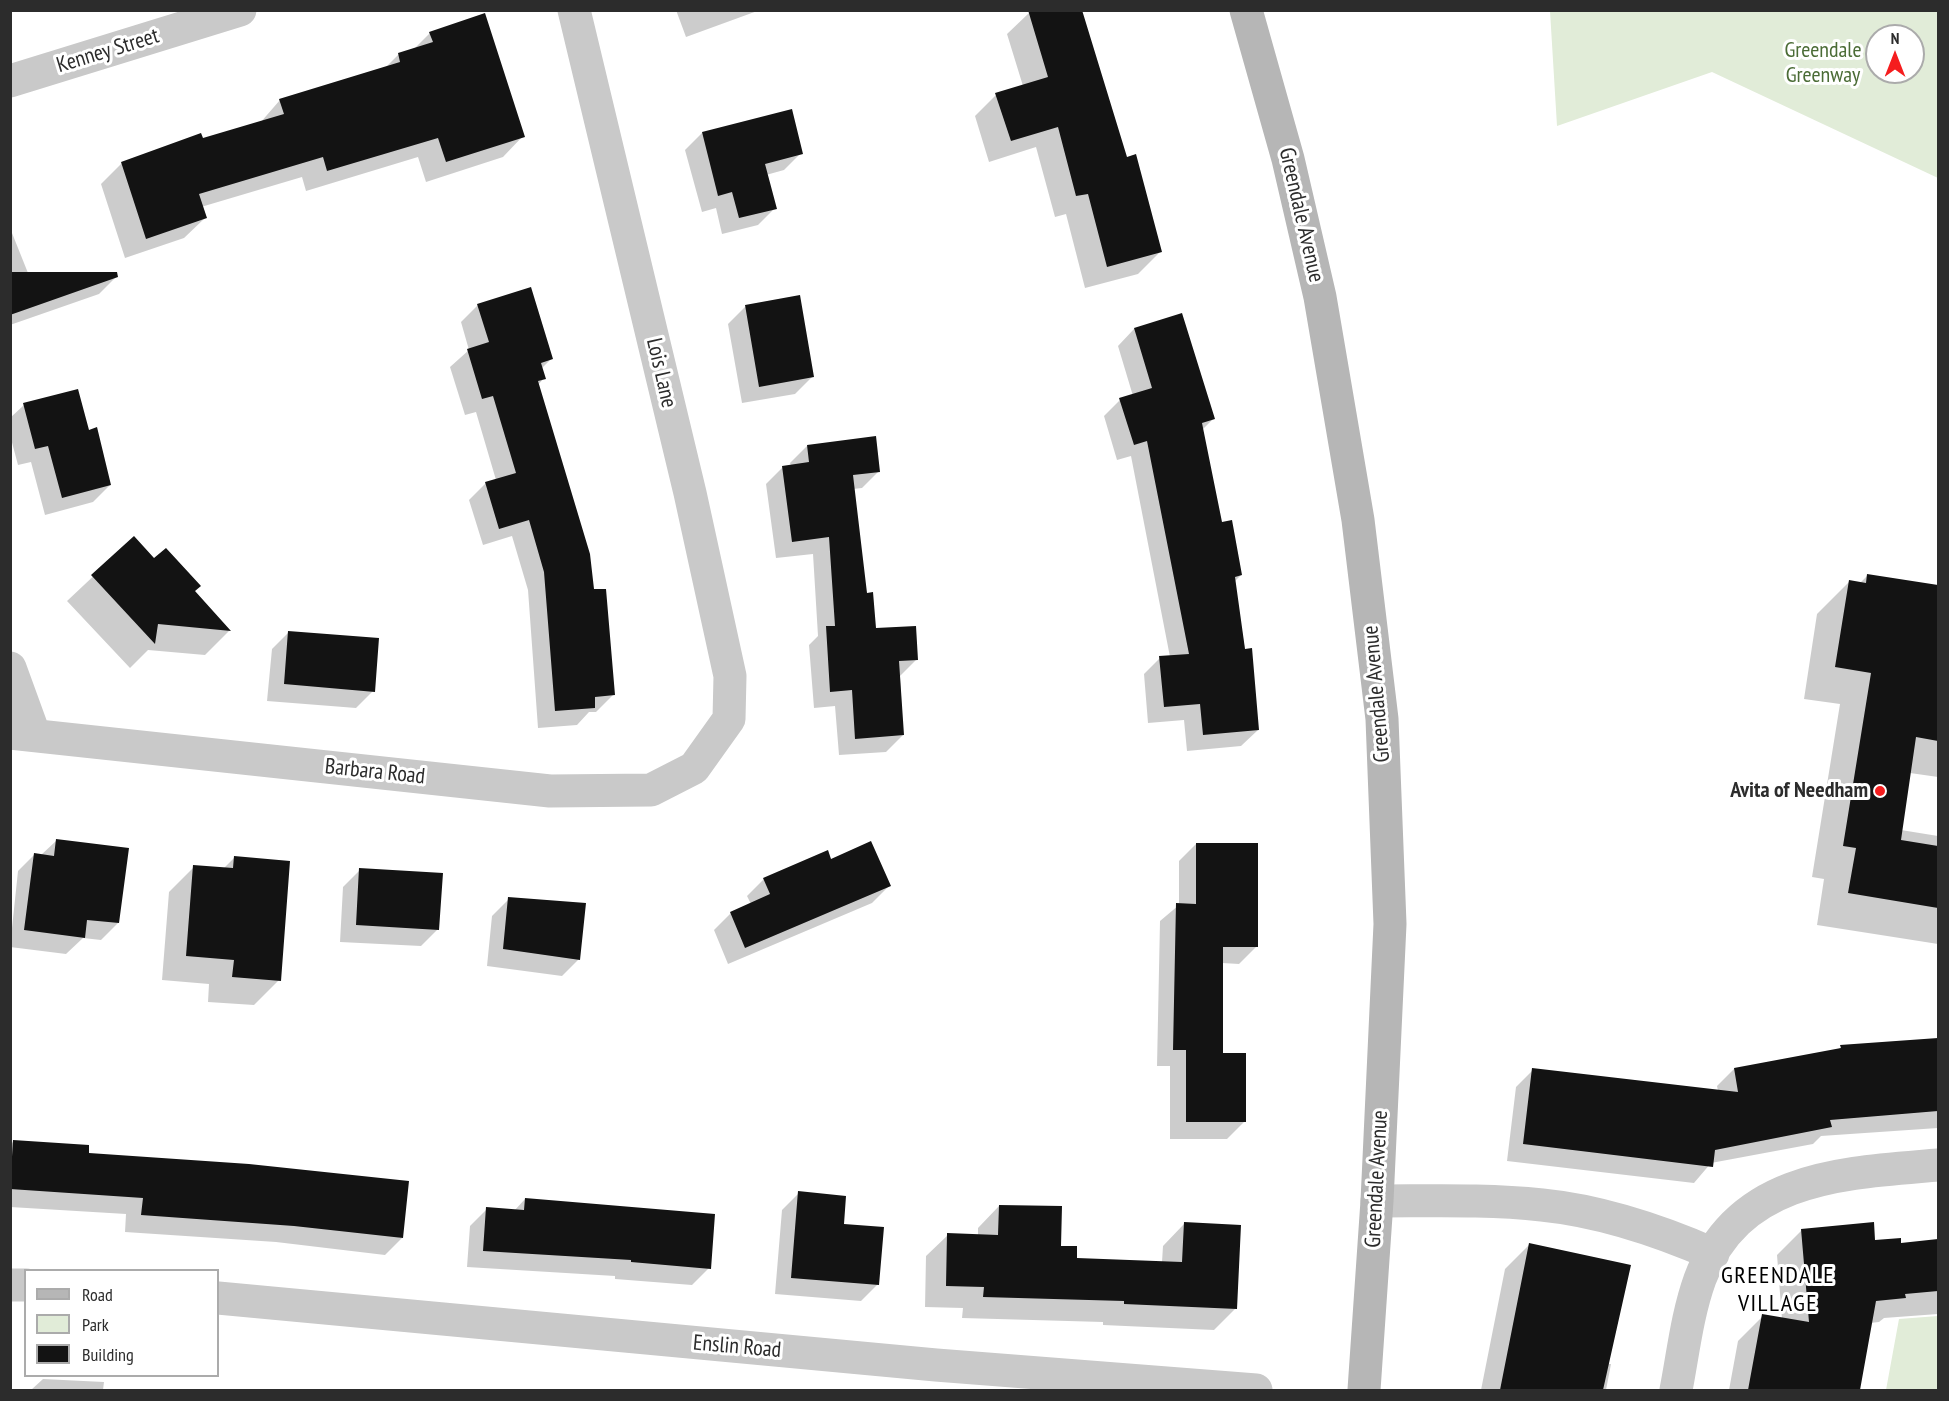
<!DOCTYPE html>
<style>
body{margin:0}
#map{position:relative;width:1949px;height:1401px;overflow:hidden;background:#fff;font-family:"PT Sans Narrow",sans-serif}
canvas{display:block}
.frame{position:absolute;inset:0;border:12px solid #2c2c2c;pointer-events:none}
.legend{position:absolute;left:24px;top:1269px;width:195px;height:108px;box-sizing:border-box;background:#fff;border:2px solid #ababab;margin:0;padding:8px 10px;list-style:none;font-size:18px;color:#2c2c2c}
.legend li{display:flex;align-items:center;gap:12px;height:30px}
.legend b{width:30px;border:2px solid #ababab}
.north{position:absolute;left:1865px;top:24px;width:60px;height:60px;box-sizing:border-box;background:#fff;border:2px solid #ababab;border-radius:50%;rotate:0deg;font-size:16px;font-weight:700;line-height:24px;text-align:center;color:#2c2c2c}
.north::after{content:'';display:block;margin:auto;width:21px;height:27px;background:#f51d1e;clip-path:polygon(50% 0,100% 100%,50% 72%,0 100%)}
</style>
<div id="map">
<canvas width="1949" height="1401"></canvas>
<div class="frame"></div>
<ul class="legend">
<li><b style="height:8px;background:#b6b6b6"></b>Road</li>
<li><b style="height:16px;background:#e1ecd8"></b>Park</li>
<li><b style="height:16px;background:#131313"></b>Building</li>
</ul>
<div class="north">N</div>
</div>
<script>
const c = document.querySelector('canvas').getContext('2d');
c.lineJoin = 'round';
function fill(path, color) {
  c.fillStyle = color;
  c.fill(path, 'evenodd');
}
function trace(path, color, width, dash) {
  c.strokeStyle = color;
  c.lineWidth = width;
  c.lineCap = dash ? 'butt' : 'round';
  c.setLineDash(dash || []);
  c.stroke(path);
}
function drawText(font, color, halo, rows, align = 'center') {
  c.font = font + ' "PT Sans Narrow",sans-serif';
  c.lineWidth = 6;
  c.setLineDash([]);
  c.textBaseline = 'middle';
  c.strokeStyle = halo;
  c.fillStyle = color;
  for (const [text, x, y, turn = 0] of rows) {
    c.save();
    c.translate(x, y);
    c.rotate((+turn || 0) * Math.PI / 180);
    c.textAlign = isNaN(turn) ? turn : align;
    if (halo) c.strokeText(text, 0, 0);
    c.fillText(text, 0, 0);
    c.restore();
  }
}
const green = new Path2D(`
 M 1550,11 L 1938,11 L 1938,178 L 1712,72 L 1557,126 ZM 1877,36 L 1913,36 L 1913,72 L 1877,72 Z
 M 1938,1316 L 1938,1390 L 1886,1390 L 1899,1319 Z`);
const shadow = new Path2D(`
 M 676,10 L 760,10 L 686,37 Z
 M 1036,10 L 1126,159 L 1160,252 L 1138,274 L 1085,288 L 1066,214 L 1055,217 L 1036,147 L 989,162 L 975,116 L 996,95 L 1023,86 L 1007,34 L 1029,13 Z
 M 430,33 L 523,136 L 503,157 L 426,182 L 418,157 L 306,191 L 302,177 L 201,207 L 205,218 L 184,238 L 125,258 L 101,184 L 122,163 L 260,123 L 280,100 L 384,69 L 398,55 L 413,50 Z
 M 702,133 L 801,153 L 784,170 L 766,175 L 775,208 L 758,225 L 722,234 L 716,208 L 702,212 L 685,150 Z
 M 10,228 L 28,273 L 116,277 L 99,294 L 10,325 Z
 M 799,297 L 812,377 L 795,394 L 742,403 L 728,324 L 745,307 Z
 M 478,305 L 551,359 L 541,369 L 544,378 L 538,385 L 593,591 L 613,695 L 596,712 L 589,712 L 577,725 L 538,728 L 528,590 L 512,536 L 483,545 L 469,500 L 486,483 L 496,480 L 476,412 L 465,415 L 450,367 L 469,350 L 461,322 Z
 M 1181,315 L 1213,419 L 1202,430 L 1221,524 L 1241,575 L 1234,582 L 1258,730 L 1241,746 L 1187,751 L 1184,720 L 1148,723 L 1144,674 L 1160,658 L 1170,657 L 1131,456 L 1117,460 L 1104,416 L 1120,400 L 1133,396 L 1118,346 L 1134,329 Z
 M 24,405 L 87,431 L 110,485 L 93,502 L 45,515 L 31,462 L 18,465 L 10,435 L 10,418 Z
 M 807,446 L 879,471 L 862,488 L 853,489 L 866,594 L 874,630 L 917,659 L 900,676 L 903,735 L 886,752 L 839,755 L 835,706 L 814,708 L 809,645 L 818,636 L 813,554 L 776,558 L 766,484 L 783,467 L 791,466 L 790,463 Z
 M 134,538 L 154,560 L 193,591 L 229,631 L 205,655 L 148,650 L 130,668 L 67,601 Z
 M 1867,576 L 1938,587 L 1938,777 L 1910,773 L 1901,830 L 1938,836 L 1938,944 L 1817,925 L 1824,879 L 1812,877 L 1840,704 L 1804,699 L 1817,614 L 1850,581 L 1860,583 Z
 M 289,632 L 373,691 L 356,708 L 267,701 L 272,649 Z
 M 56,841 L 118,923 L 101,940 L 83,938 L 66,954 L 10,947 L 18,871 L 35,854 L 41,855 Z
 M 1196,844 L 1256,947 L 1239,964 L 1222,963 L 1222,1055 L 1244,1122 L 1227,1139 L 1170,1139 L 1170,1066 L 1157,1066 L 1160,921 L 1179,905 L 1179,861 Z
 M 234,858 L 279,980 L 254,1005 L 208,1002 L 209,984 L 162,980 L 169,892 L 194,867 L 223,869 Z
 M 830,861 L 889,886 L 872,903 L 728,964 L 714,930 L 731,913 L 751,904 L 747,896 L 764,879 Z
 M 360,870 L 438,929 L 421,946 L 340,942 L 343,887 Z
 M 509,899 L 579,959 L 562,976 L 487,966 L 492,916 Z
 M 1938,1040 L 1938,1128 L 1821,1136 L 1813,1144 L 1711,1163 L 1694,1183 L 1507,1161 L 1516,1087 L 1533,1070 L 1718,1091 L 1717,1086 L 1734,1069 L 1837,1051 L 1841,1047 Z
 M 13,1142 L 87,1155 L 402,1238 L 385,1255 L 276,1242 L 125,1232 L 126,1214 L 10,1207 L 10,1145 Z
 M 799,1193 L 878,1284 L 861,1301 L 775,1294 L 782,1210 Z
 M 525,1199 L 709,1268 L 692,1285 L 615,1279 L 615,1276 L 467,1267 L 470,1226 L 487,1209 L 514,1211 Z
 M 999,1206 L 1075,1259 L 1162,1262 L 1163,1246 L 1184,1224 L 1236,1308 L 1214,1330 L 1103,1325 L 1103,1322 L 962,1318 L 963,1308 L 925,1307 L 926,1256 L 948,1235 L 978,1236 L 978,1228 Z
 M 1802,1230 L 1900,1244 L 1938,1241 L 1938,1314 L 1884,1318 L 1879,1322 L 1870,1323 L 1858,1390 L 1729,1390 L 1738,1341 L 1763,1316 L 1782,1319 L 1777,1255 Z
 M 1530,1244 L 1607,1364 L 1611,1364 L 1606,1390 L 1481,1390 L 1505,1269 Z
 M 43,1379 L 104,1382 L 103,1390 L 31,1390 Z`);
const building = new Path2D(`
 M 1028,10 L 1082,10 L 1127,157 L 1136,154 L 1162,252 L 1107,267 L 1088,194 L 1076,196 L 1058,127 L 1011,141 L 995,93 L 1048,77 Z
 M 485,13 L 525,137 L 446,162 L 438,138 L 327,171 L 323,157 L 199,194 L 207,218 L 146,239 L 121,162 L 201,133 L 203,138 L 284,114 L 279,99 L 400,62 L 398,53 L 433,42 L 429,32 Z
 M 792,109 L 803,154 L 765,164 L 777,209 L 739,218 L 732,192 L 718,196 L 702,132 Z
 M 10,272 L 117,272 L 118,277 L 10,315 Z
 M 531,287 L 553,359 L 541,363 L 546,379 L 538,381 L 590,554 L 594,589 L 606,589 L 615,695 L 595,697 L 595,708 L 555,711 L 544,572 L 529,520 L 499,529 L 485,482 L 516,473 L 493,396 L 482,399 L 467,349 L 489,342 L 477,304 Z
 M 800,295 L 814,377 L 759,387 L 745,305 Z
 M 1182,313 L 1215,419 L 1202,423 L 1222,522 L 1232,520 L 1242,575 L 1235,577 L 1245,649 L 1252,648 L 1259,730 L 1203,735 L 1200,704 L 1164,707 L 1159,656 L 1189,654 L 1147,441 L 1134,445 L 1119,398 L 1152,388 L 1134,328 Z
 M 78,389 L 89,430 L 97,427 L 111,485 L 62,498 L 48,446 L 35,449 L 23,403 Z
 M 876,436 L 880,472 L 853,475 L 867,593 L 873,592 L 876,628 L 916,626 L 918,660 L 899,661 L 904,735 L 855,739 L 852,690 L 830,692 L 826,626 L 835,626 L 829,537 L 792,542 L 782,466 L 809,462 L 807,445 Z
 M 134,536 L 154,558 L 166,548 L 201,586 L 195,591 L 231,631 L 158,624 L 155,644 L 91,575 Z
 M 1867,574 L 1938,585 L 1938,741 L 1916,737 L 1901,840 L 1938,846 L 1938,908 L 1848,893 L 1856,848 L 1843,846 L 1871,673 L 1835,667 L 1849,580 L 1866,583 Z
 M 288,631 L 379,638 L 375,692 L 284,684 Z
 M 56,839 L 129,848 L 119,923 L 87,920 L 85,938 L 24,930 L 34,853 L 54,856 Z
 M 871,841 L 891,886 L 745,948 L 730,912 L 770,894 L 763,878 L 828,850 L 831,859 Z
 M 1196,843 L 1258,843 L 1258,947 L 1223,947 L 1223,1053 L 1246,1053 L 1246,1122 L 1186,1122 L 1186,1050 L 1173,1050 L 1176,903 L 1196,904 Z
 M 234,856 L 290,861 L 281,981 L 232,977 L 234,960 L 186,956 L 193,865 L 233,868 Z
 M 359,868 L 443,873 L 439,930 L 356,925 Z
 M 508,897 L 586,903 L 580,960 L 503,949 Z
 M 1938,1038 L 1938,1111 L 1830,1120 L 1832,1127 L 1715,1150 L 1713,1167 L 1523,1144 L 1532,1068 L 1738,1092 L 1734,1068 L 1841,1048 L 1840,1045 Z
 M 13,1140 L 89,1145 L 89,1153 L 249,1164 L 409,1181 L 403,1238 L 294,1226 L 141,1215 L 143,1198 L 10,1189 Z
 M 798,1191 L 846,1196 L 844,1224 L 884,1227 L 879,1285 L 791,1278 Z
 M 525,1198 L 715,1214 L 711,1269 L 631,1262 L 631,1260 L 483,1251 L 486,1207 L 524,1210 Z
 M 999,1205 L 1062,1206 L 1061,1246 L 1077,1246 L 1077,1258 L 1182,1262 L 1184,1222 L 1241,1225 L 1237,1309 L 1124,1304 L 1124,1301 L 983,1297 L 984,1287 L 946,1286 L 947,1233 L 998,1235 Z
 M 1874,1222 L 1875,1240 L 1901,1238 L 1901,1243 L 1938,1239 L 1938,1291 L 1905,1294 L 1906,1298 L 1876,1301 L 1860,1390 L 1748,1390 L 1762,1314 L 1809,1322 L 1801,1229 Z
 M 1529,1243 L 1631,1265 L 1603,1390 L 1500,1390 Z`);
const minor = new Path2D(`
 M 10,81 L 240,10
 M 10,668 L 34,734
 M 10,733 L 550,791 L 651,790 L 694,768 L 729,719 L 730,676 L 690,493 L 574,10
 M 1377,1201 C 1432,1201 1487,1199 1542,1205 C 1602,1211 1658,1230 1713,1254
 M 10,1285 L 26,1285
 M 218,1298 L 936,1365 L 1256,1390
 M 1676,1390 C 1683,1354 1687,1315 1700,1279 C 1739,1175 1846,1173 1938,1165`);
const secondary = new Path2D(`
 M 1246,10 L 1288,159 L 1320,297 L 1358,520 L 1382,719 L 1390,924 L 1377,1201 L 1364,1390`);
const markers = [
 [1880,791,6,"#f51d1e"]
];
const streetNames = [
 ["Kenney Street",108,51,-17],
 ["Greendale Avenue",1301,215,77],
 ["Lois Lane",661,373,77],
 ["Greendale Avenue",1377,694,-95],
 ["Barbara Road",375,772,6],
 ["Greendale Avenue",1377,1179,-87],
 ["Enslin Road",737,1347,5]
];
const parkNames = [
 ["Greendale",1823,51],
 ["Greenway",1823,76]
];
const poiNames = [
 ["Avita of Needham",1868,791]
];
const neighbourhoodNames = [
 ["GREENDALE",1778,1276],
 ["VILLAGE",1778,1304]
];
fill(green, '#e1ecd8');
fill(shadow, '#0003');
fill(building, '#131313');
trace(minor, '#c9c9c9', 33);
trace(secondary, '#b6b6b6', 33);
for (const [x, y, r, color] of markers) {
  const dot = new Path2D();
  dot.arc(x, y, r, 0, 2 * Math.PI);
  c.fillStyle = color;
  c.fill(dot);
  trace(dot, '#fff', 2);
}
drawText('22px', '#2c2c2c', '#fff', streetNames);
drawText('22px', '#4b6c36', '#fff', parkNames);
drawText('bold 22px', '#2c2c2c', '#fff', poiNames, 'right');
c.letterSpacing = '1.5px';
drawText('24px', '#000', '#fff', neighbourhoodNames);
c.letterSpacing = '0px';
</script>
